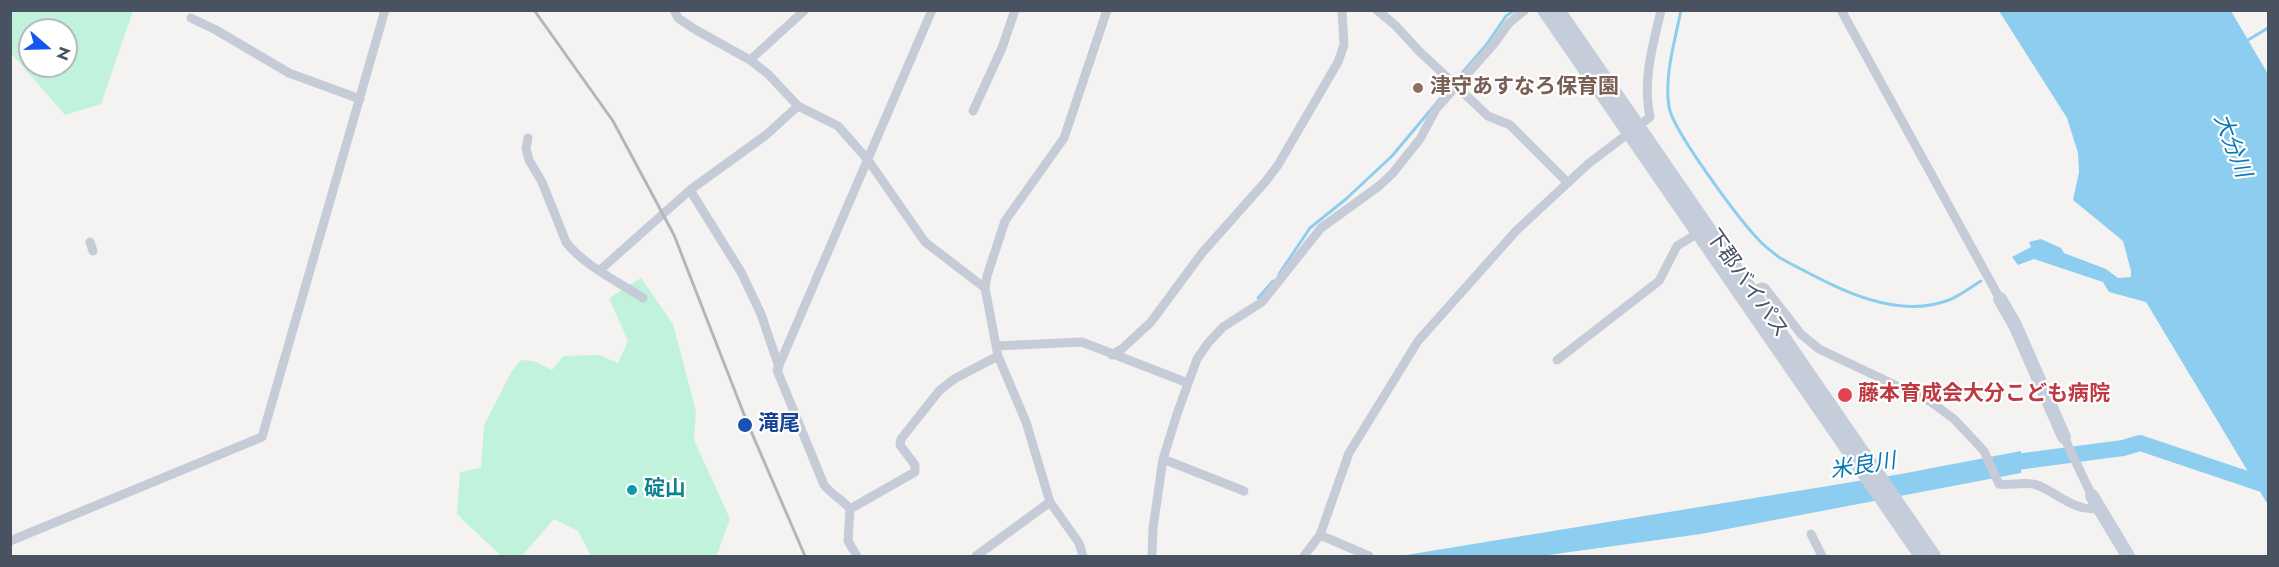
<!DOCTYPE html>
<meta charset="utf-8">
<style>
body{margin:0}
#map{position:relative;width:2279px;height:567px;overflow:hidden;background:#f5f3f2;font-family:Jost,sans-serif}
canvas{display:block}
.frame{position:absolute;inset:0;border:12px solid #495261;pointer-events:none}
.north{position:absolute;left:18px;top:18px;width:60px;height:60px;box-sizing:border-box;background:#fff;border:2px solid #b6bac0;border-radius:50%;rotate:110deg;font-size:16px;font-weight:700;line-height:24px;text-align:center;color:#495261}
.north::after{content:'';display:block;margin:auto;width:21px;height:27px;background:#1556ec;clip-path:polygon(50% 0,100% 100%,50% 72%,0 100%)}
</style>
<div id="map">
<canvas width="2279" height="567"></canvas>
<div class="frame"></div>
<div class="north">N</div>
</div>
<script>
const c = document.querySelector('canvas').getContext('2d');
c.lineJoin = 'round';
function fill(path, color) {
  c.fillStyle = color;
  c.fill(path, 'evenodd');
}
function trace(path, color, width, dash) {
  c.strokeStyle = color;
  c.lineWidth = width;
  c.lineCap = dash ? 'butt' : 'round';
  c.setLineDash(dash || []);
  c.stroke(path);
}
function drawText(font, color, halo, rows, align = 'center') {
  c.font = font + ' Jost,"Noto Sans JP",sans-serif';
  c.lineWidth = 4.5;
  c.setLineDash([]);
  c.textBaseline = 'middle';
  c.strokeStyle = halo;
  c.fillStyle = color;
  for (const [text, x, y, turn = 0] of rows) {
    c.save();
    c.translate(x, y);
    c.rotate((+turn || 0) * Math.PI / 180);
    c.textAlign = isNaN(turn) ? turn : align;
    if (halo) c.strokeText(text, 0, 0);
    c.fillText(text, 0, 0);
    c.restore();
  }
}
const green = new Path2D(`
 M 10,11 L 133,11 L 101,104 L 65,115 L 11,53 ZM 30,30 L 66,30 L 66,66 L 30,66 Z
 M 641,278 L 673,324 L 696,411 L 694,440 L 730,519 L 718,552 L 715,556 L 591,556 L 578,531 L 554,519 L 522,556 L 501,556 L 457,514 L 460,472 L 481,468 L 484,425 L 512,371 L 521,360 L 534,361 L 552,370 L 563,356 L 599,355 L 618,363 L 628,341 L 609,298 Z`);
const water = new Path2D(`
 M 1999,11 L 2231,11 L 2268,74 L 2268,505 L 2146,302 L 2109,292 L 2103,282 L 2034,259 L 2018,265 L 2012,257 L 2031,247 L 2029,242 L 2041,239 L 2061,248 L 2064,253 L 2106,269 L 2118,278 L 2131,277 L 2131,271 L 2123,241 L 2073,200 L 2079,172 L 2078,153 L 2067,118 Z
 M 2021,451 L 2021,473 L 1701,534 L 1541,556 L 1400,556 L 1901,474 Z`);
const stream = new Path2D(`
 M 1681,10 C 1675,41 1664,76 1669,107 C 1673,131 1737,216 1756,237 C 1763,245 1772,252 1780,258 C 1830,284 1892,322 1949,300 C 1960,296 1971,287 1981,281
 M 2248,40 L 2268,28
 M 1456,80 L 1487,44 L 1506,16 L 1515,10
 M 1279,274 L 1310,228 L 1346,199 L 1392,156 L 1444,94
 M 1258,298 L 1273,281`);
const river = new Path2D(`
 M 2001,464 L 2123,448 L 2140,443 L 2268,486`);
const street = new Path2D(`
 M 674,10 L 678,18 L 696,30 L 750,60 L 768,74 L 798,106 L 838,126 L 868,160 L 925,242 L 985,288
 M 1377,10 L 1395,25 L 1418,50 L 1488,116 L 1510,125 L 1568,183
 M 1841,10 L 2000,299
 M 191,18 L 216,30 L 289,73 L 360,99
 M 750,60 L 805,10
 M 973,111 L 1002,48 L 1015,10
 M 528,138 L 526,149 L 529,160 L 542,182 L 566,242 C 582,264 620,283 643,298
 M 690,190 L 741,272 L 761,314 L 779,367
 M 90,242 L 93,251
 M 600,270 L 690,190 L 766,135 L 798,106
 M 1751,291 L 1762,287 L 1765,288 L 1801,334 L 1819,349 L 1931,402 L 1954,419 L 1984,451 L 1999,484 C 2011,486 2025,481 2037,485 C 2056,492 2076,513 2098,508
 M 996,346 L 1082,342 L 1188,383
 M 1112,355 L 1123,348 L 1151,322 L 1202,253 L 1266,181 L 1278,165 L 1338,62 L 1344,45 L 1342,10
 M 1557,360 L 1659,281 L 1677,246 L 1698,233
 M 2064,437 L 2092,496
 M 1163,459 L 1244,491
 M 850,509 L 915,472 L 915,465 L 900,445 L 901,439 L 939,391 L 954,379 L 998,356
 M 1811,534 L 1822,556
 M 1320,535 L 1369,556
 M 10,541 L 262,437 L 385,10
 M 857,556 L 848,541 L 850,509 C 842,499 832,495 824,485 L 777,370 L 932,10
 M 976,556 L 1050,502
 M 1083,556 L 1079,543 L 1050,502 L 1026,422 L 998,356 L 985,288 L 987,276 L 1005,221 L 1064,138 L 1107,10
 M 1152,556 L 1153,528 L 1163,459 L 1177,414 L 1197,359 L 1208,343 L 1223,327 L 1262,302 L 1321,228 L 1379,186 L 1392,174 L 1420,139 L 1436,109 L 1493,45 L 1509,23 L 1525,10
 M 1304,556 L 1320,535 L 1349,453 L 1418,341 L 1516,231 L 1588,164 L 1650,117 C 1642,80 1653,46 1661,10`);
const secondary = new Path2D(`
 M 1544,10 L 1921,556
 M 1558,10 L 1934,556
 M 2000,299 L 2015,325 L 2064,437
 M 2092,496 L 2128,556`);
const rail = new Path2D(`
 M 534,10 L 613,121 L 674,235 L 747,422 L 805,556`);
const markers = [
 [1418,88,6,"#8d6e63"],
 [1845,395,8,"#e0444e"],
 [745,425,8,"#1a4fb4"],
 [632,490,6,"#0f9aa8"]
];
const educationNames = [
 ["津守あすなろ保育園",1430,88]
];
const streetNames = [
 ["下郡バイパス",1746,284,55]
];
const healthNames = [
 ["藤本育成会大分こども病院",1858,395]
];
const transitNames = [
 ["滝尾",758,425]
];
const cultureNames = [
 ["碇山",644,490]
];
const waterNames = [
 ["大分川",2231,146,69],
 ["米良川",1863,467,-9]
];
fill(green, '#c1f2db');
fill(water, '#8dcef0');
trace(stream, '#8dcef0', 3);
trace(river, '#8dcef0', 16);
trace(street, '#c6ccd7', 9);
trace(secondary, '#c5cddb', 14);
trace(rail, '#b4b6bd', 3);
for (const [x, y, r, color] of markers) {
  const dot = new Path2D();
  dot.arc(x, y, r, 0, 2 * Math.PI);
  c.fillStyle = color;
  c.fill(dot);
  trace(dot, '#fff', 2);
}
drawText('bold 21px', '#785e54', '#fff', educationNames, 'left');
drawText('21px', '#495261', '#fff', streetNames);
drawText('bold 21px', '#be3a42', '#fff', healthNames, 'left');
drawText('bold 21px', '#164399', '#fff', transitNames, 'left');
drawText('bold 21px', '#0d838f', '#fff', cultureNames, 'left');
drawText('italic 22px', '#0879b5', '#fff', waterNames);
</script>
